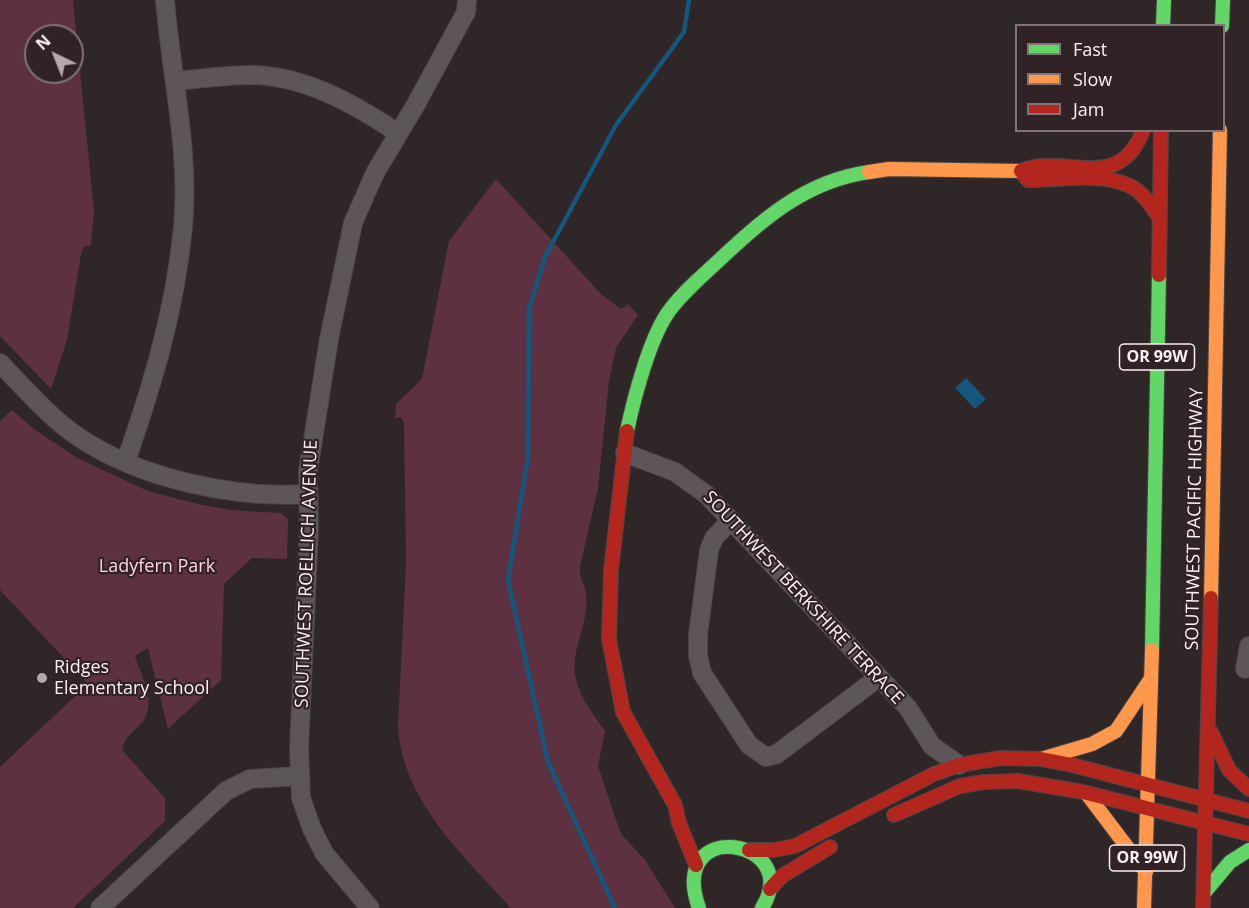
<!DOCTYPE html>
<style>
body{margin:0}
#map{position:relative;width:1249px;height:908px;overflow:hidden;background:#2e2627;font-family:"Open Sans",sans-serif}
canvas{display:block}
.legend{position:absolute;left:1015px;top:24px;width:210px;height:108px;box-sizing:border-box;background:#312226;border:2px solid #817478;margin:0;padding:8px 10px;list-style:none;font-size:18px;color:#faeff2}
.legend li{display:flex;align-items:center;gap:12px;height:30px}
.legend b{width:30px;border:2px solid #817478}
.north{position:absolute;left:24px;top:24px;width:60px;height:60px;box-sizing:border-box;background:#312226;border:2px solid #817478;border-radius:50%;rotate:317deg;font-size:16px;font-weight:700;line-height:24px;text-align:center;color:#faeff2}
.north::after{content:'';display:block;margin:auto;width:21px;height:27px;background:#b3a9ab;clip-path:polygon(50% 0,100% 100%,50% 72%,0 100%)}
</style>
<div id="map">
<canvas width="1249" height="908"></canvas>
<ul class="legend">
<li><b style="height:8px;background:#63d668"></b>Fast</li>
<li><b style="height:8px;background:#ff974d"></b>Slow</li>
<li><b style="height:8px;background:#b3261e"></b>Jam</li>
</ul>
<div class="north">N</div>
</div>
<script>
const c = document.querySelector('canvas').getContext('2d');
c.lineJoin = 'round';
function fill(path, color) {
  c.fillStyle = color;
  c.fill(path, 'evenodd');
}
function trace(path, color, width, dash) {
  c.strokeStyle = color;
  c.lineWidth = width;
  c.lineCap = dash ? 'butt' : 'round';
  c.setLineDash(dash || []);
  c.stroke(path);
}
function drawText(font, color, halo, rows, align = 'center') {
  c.font = font + ' "Open Sans",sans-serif';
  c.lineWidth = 4.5;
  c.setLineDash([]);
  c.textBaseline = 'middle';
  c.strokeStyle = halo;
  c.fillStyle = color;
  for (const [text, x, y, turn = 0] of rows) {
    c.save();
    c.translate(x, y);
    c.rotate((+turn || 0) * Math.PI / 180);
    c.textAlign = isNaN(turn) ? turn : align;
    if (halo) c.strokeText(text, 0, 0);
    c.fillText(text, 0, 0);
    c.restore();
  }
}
const green = new Path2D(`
 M 0,0 L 73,0 L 94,210 L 91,245 L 84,247 L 81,254 L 67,340 L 51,389 L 0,336 ZM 36,36 L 72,36 L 72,72 L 36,72 Z
 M 496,179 L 601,294 L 621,309 L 628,304 L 638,315 L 616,348 L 609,381 L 598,488 L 580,567 C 579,579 585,583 586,594 C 589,616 578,637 575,659 C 571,686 590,710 605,731 L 598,766 L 618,826 L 622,835 L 645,860 L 675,908 L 511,908 C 464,856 402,801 398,726 L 406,564 L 404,423 L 401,417 L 395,418 L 396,404 L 422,379 L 449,241 Z
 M 12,410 L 34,429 L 77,458 L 148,491 L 198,504 L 230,510 L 281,513 L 288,519 L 287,559 L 252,558 L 224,584 L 221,680 L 168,729 L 148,648 L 135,656 C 141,675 156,701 144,720 C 135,732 125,735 122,750 L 165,798 L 165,821 L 73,908 L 0,908 L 0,767 L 88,684 L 0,590 L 0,421 Z`);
const water = new Path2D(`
 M 966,378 L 986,399 L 975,409 L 955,388 Z`);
const stream = new Path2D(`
 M 615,908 L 548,762 L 508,580 L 528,457 L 529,309 L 545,257 L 616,125 L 684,32 L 689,0`);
const street = new Path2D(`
 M 176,81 C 200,79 225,75 250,75 C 304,75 354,104 398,133
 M 0,363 C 25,389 50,418 80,438 C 141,479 236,499 307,494
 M 625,453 L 675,472 L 707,495 L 908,708 L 932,746 L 959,765
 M 126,461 C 153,383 175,310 183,227 C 190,151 171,75 165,0
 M 731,520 L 714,538 L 709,550 L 698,635 L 698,656 L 702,673 L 749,745 L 766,757 L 777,754 L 879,677
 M 1245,669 L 1249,646
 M 100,908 L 226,791 L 250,779 L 299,776
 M 370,908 L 324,853 L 312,829 L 301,798 L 299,749 L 309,528 L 308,471 L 329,339 L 353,223 L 375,173 L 415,106 L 466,12 L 467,0`);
const fast = new Path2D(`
 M 1163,26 L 1164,0
 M 1222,26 L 1223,0
 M 627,431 C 634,398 649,341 667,314 C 680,295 698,280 715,264 C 761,221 804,181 869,172
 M 1152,650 L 1159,275
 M 1204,893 L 1230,862 L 1249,850
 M 699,908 C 666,815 805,839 762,908`);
const slow = new Path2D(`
 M 869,172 L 889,169 L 1021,171
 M 1211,598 L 1220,130
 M 1041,759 L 1092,744 L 1116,731 L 1150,680
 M 1087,794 L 1146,872
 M 1144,908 L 1152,650`);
const jam = new Path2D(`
 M 1143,130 C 1119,196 1064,152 1021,171 L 1028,180 C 1059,180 1102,172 1130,186 C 1143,192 1151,206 1159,217
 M 1159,275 L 1161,130
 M 627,431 L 611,570 L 609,639 L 623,712 L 675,805 L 679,823 L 696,865
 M 1211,732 L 1229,770 L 1249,789
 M 894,815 L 960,786 L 984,782 L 1018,781 L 1083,792 L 1249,834
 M 749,850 L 774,850 L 795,846 L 934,774 L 959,765 L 1001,758 L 1041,759 L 1072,765 L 1249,811
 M 770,889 L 782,876 L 830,847
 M 1203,908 L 1211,598`);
const markers = [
 [42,678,6,"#b3a9ab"]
];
const shields = [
 [1157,357,75],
 [1147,858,75]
];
const shieldNames = [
 ["OR 99W",1157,357],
 ["OR 99W",1147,858]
];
const streetNames = [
 ["SOUTHWEST PACIFIC HIGHWAY",1195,519,-89],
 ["SOUTHWEST ROELLICH AVENUE",307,574,-88],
 ["SOUTHWEST BERKSHIRE TERRACE",803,598,47]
];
const parkNames = [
 ["Ladyfern Park",157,567]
];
const poiNames = [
 ["Ridges",54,668],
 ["Elementary School",54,689]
];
fill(green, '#5d313f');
fill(water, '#13577e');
trace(stream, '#13577e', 4.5);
trace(street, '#4c4446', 20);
trace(fast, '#4c4446', 16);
trace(slow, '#4c4446', 16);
trace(jam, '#4c4446', 16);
trace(street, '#5d5658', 18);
trace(fast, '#63d668', 14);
trace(slow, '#ff974d', 14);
trace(jam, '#b3261e', 14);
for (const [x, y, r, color] of markers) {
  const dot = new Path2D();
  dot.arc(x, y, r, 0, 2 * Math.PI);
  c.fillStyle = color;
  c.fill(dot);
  trace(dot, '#312226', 2);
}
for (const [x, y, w] of shields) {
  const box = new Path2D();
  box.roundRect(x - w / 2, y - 13, w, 26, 4.5);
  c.fillStyle = '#312226';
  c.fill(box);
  trace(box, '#faeff2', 1.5);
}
drawText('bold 16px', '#faeff2', null, shieldNames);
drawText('18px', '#faeff2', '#312226', streetNames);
drawText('18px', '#ffd3df', '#312226', parkNames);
drawText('18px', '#faeff2', '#312226', poiNames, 'left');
</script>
